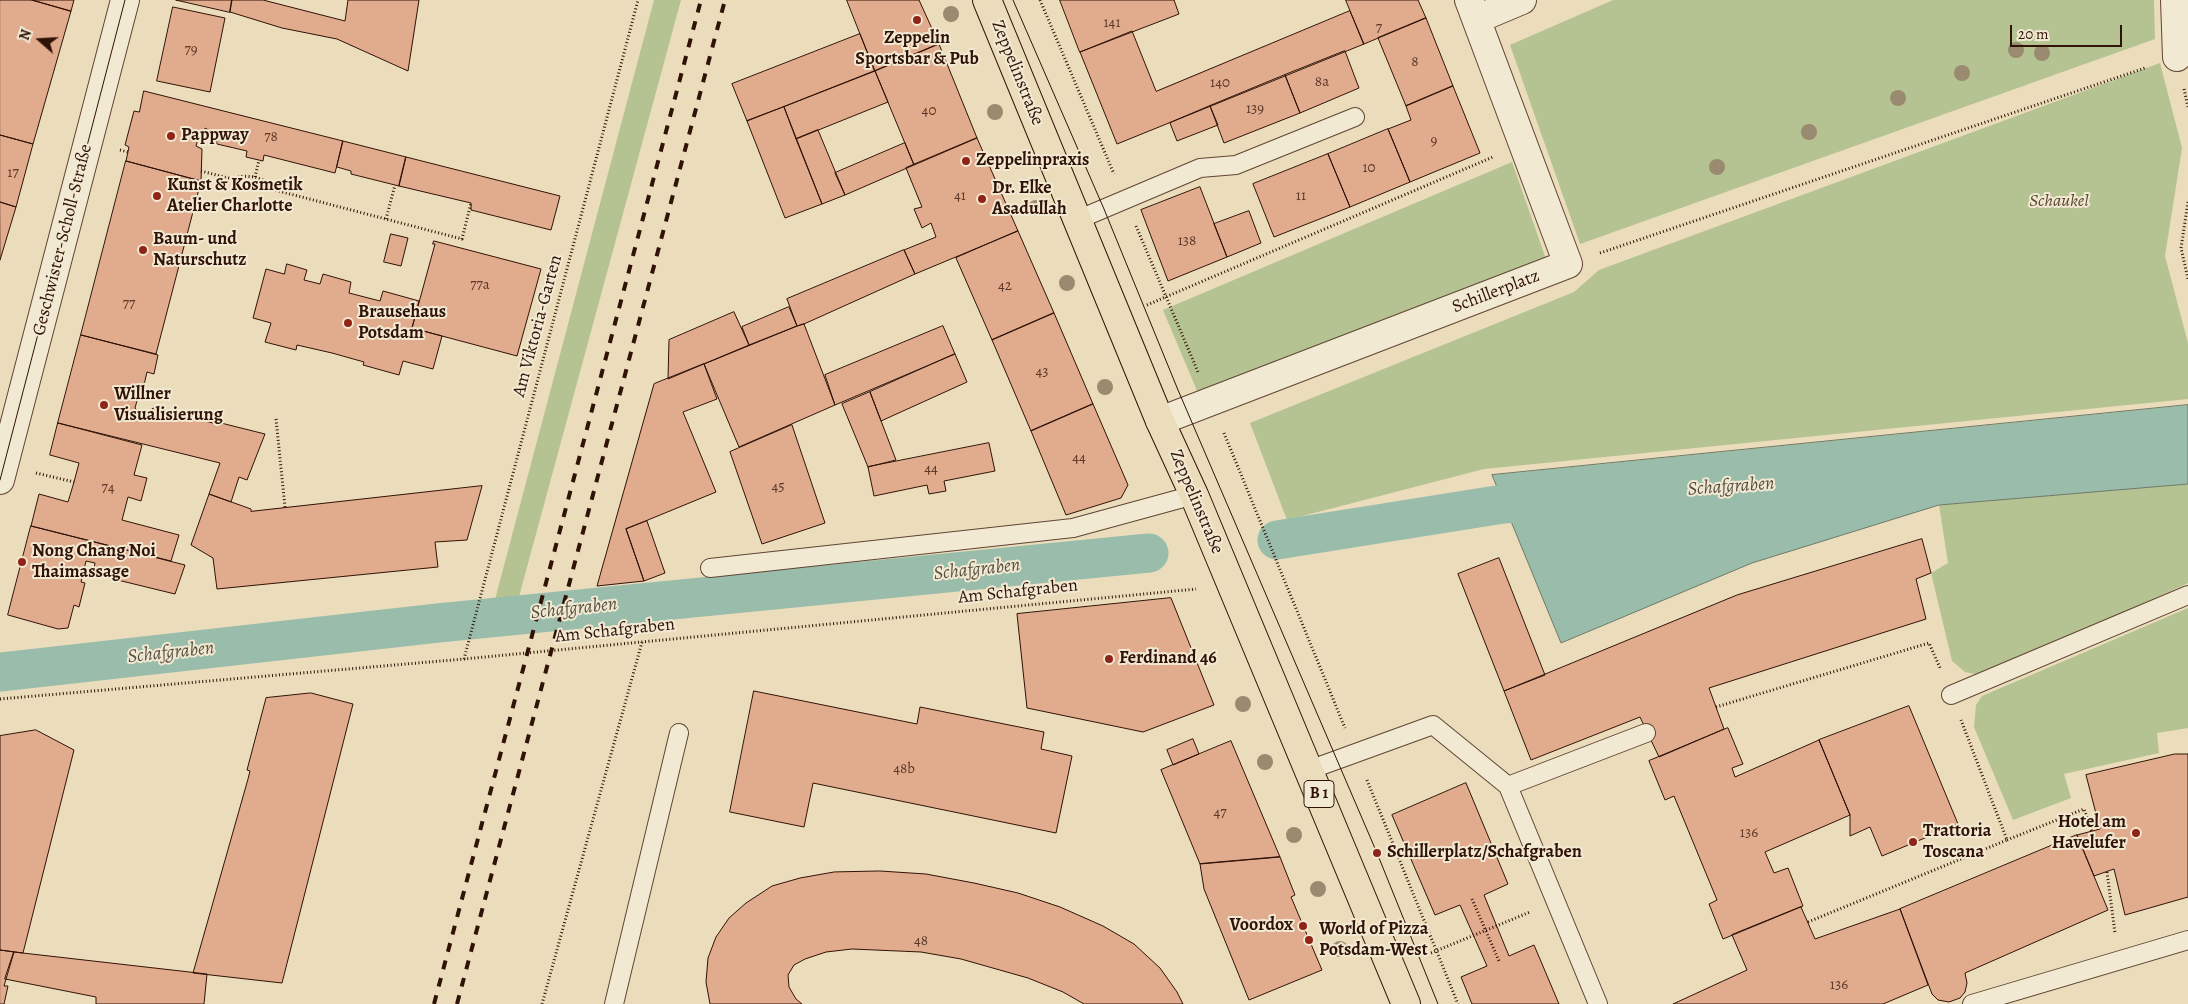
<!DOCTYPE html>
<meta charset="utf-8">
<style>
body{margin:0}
#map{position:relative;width:2188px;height:1004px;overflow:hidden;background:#ebddbb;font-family:Alegreya,serif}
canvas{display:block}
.north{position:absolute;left:15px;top:15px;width:50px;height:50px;-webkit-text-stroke:4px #f2e9d3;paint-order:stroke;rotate:289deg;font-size:14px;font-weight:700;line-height:20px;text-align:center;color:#301206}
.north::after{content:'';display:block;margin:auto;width:18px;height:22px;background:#301206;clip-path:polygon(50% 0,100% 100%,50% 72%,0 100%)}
.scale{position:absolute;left:2010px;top:25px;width:112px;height:22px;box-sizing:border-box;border:2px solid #301206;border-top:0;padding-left:6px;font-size:15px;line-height:18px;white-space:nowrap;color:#301206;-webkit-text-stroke:4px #f2e9d3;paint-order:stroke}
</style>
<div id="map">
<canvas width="2188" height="1004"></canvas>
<div class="north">N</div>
<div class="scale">20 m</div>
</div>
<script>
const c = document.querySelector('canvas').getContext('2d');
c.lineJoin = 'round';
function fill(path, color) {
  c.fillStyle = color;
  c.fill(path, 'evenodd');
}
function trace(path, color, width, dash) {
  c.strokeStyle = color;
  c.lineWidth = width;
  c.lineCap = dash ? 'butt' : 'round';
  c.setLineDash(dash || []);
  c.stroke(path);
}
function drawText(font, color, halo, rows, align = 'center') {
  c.font = font + ' Alegreya,serif';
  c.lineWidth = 4;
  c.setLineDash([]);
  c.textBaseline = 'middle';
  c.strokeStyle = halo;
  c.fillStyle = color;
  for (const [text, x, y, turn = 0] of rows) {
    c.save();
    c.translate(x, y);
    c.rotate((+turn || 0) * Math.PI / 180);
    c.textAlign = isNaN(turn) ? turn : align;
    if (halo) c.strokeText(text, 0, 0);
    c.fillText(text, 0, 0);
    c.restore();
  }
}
const green = new Path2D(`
 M 654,0 L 681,0 L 517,604 L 493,607 Z
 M 1613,0 L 2154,0 L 2155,39 L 1580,244 L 1510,45 Z
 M 2160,63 L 2182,148 L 2165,256 L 2188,343 L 2188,399 L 1484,469 L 1287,520 L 1250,423 L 1574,292 L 1599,270 Z
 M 1512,162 L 1546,259 L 1198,393 L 1163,310 Z
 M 2188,484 L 2188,583 L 1984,676 L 1965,672 L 1952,661 L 1931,573 L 1948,563 L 1939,505 Z
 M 2188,608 L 2188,728 L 2157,733 L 2159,753 L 2064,774 L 2071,798 L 2013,820 L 1974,727 L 1976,705 L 1982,696 Z`);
const water = new Path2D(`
 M 2188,405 L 2188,484 L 1939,505 L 1752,563 L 1561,643 L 1492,475 Z`);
const canal = new Path2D(`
 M 1277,540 L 1503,504 L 1556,500
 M 0,672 L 438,623 L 1149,553`);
const building = new Path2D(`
 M 0,0 L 32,0 L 71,11 L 33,144 L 0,135 Z
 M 32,0 L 74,0 L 71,11 Z
 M 176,0 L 232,0 L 230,12 Z
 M 232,0 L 263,0 L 345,21 L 348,0 L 419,0 L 408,71 L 337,39 L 282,28 L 230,12 Z
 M 847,0 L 919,0 L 939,44 L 875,71 Z
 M 1060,0 L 1174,0 L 1179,14 L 1080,52 Z
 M 1346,0 L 1418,0 L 1426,18 L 1364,44 Z
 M 173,7 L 225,18 L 210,92 L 157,81 Z
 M 1350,11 L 1364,44 L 1117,144 L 1080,52 L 1132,31 L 1156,91 Z
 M 1426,18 L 1453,86 L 1406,106 L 1378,38 Z
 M 860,34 L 875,71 L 747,121 L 732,84 Z
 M 939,44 L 977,138 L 914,165 L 875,71 Z
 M 1345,51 L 1359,88 L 1300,113 L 1285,75 Z
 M 875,71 L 888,102 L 796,139 L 784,107 Z
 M 1285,75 L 1300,113 L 1224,143 L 1210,106 Z
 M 1453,86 L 1480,153 L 1410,182 L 1388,129 L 1411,120 L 1406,106 Z
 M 144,91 L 343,141 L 335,173 L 264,155 L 263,161 L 246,157 L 247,151 L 217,144 L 215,136 L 210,134 L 206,128 L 200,132 L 196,146 L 202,149 L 201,181 L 126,161 L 129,147 L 125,145 L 134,111 L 139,112 Z
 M 1210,106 L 1218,125 L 1177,141 L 1170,123 Z
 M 784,107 L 822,204 L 785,218 L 747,121 Z
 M 1388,129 L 1410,182 L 1350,207 L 1328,154 Z
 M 818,130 L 845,195 L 822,204 L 796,139 Z
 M 0,135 L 33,144 L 16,207 L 0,202 Z
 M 977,138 L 1018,231 L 915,274 L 904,250 L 936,237 L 931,223 L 922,228 L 914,209 L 922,207 L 906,168 Z
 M 343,141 L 406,157 L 399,186 L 351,174 L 351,171 L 337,167 Z
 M 905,143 L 914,165 L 845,195 L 835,173 Z
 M 1328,154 L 1350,207 L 1274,237 L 1253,184 Z
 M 406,157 L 560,196 L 551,230 L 471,210 L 471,203 L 399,186 Z
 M 126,161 L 201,181 L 156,354 L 81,335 Z
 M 1200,187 L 1227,257 L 1168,281 L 1141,210 Z
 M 0,202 L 16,207 L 0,260 Z
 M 1249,211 L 1261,243 L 1227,257 L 1214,224 Z
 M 1018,231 L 1054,313 L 992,340 L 956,258 Z
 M 391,234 L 408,238 L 401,266 L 384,262 Z
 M 434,241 L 541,269 L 517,356 L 412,328 L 435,244 L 433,244 Z
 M 904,250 L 915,274 L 804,324 L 797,326 L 787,299 Z
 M 287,264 L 307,270 L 304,280 L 320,284 L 323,274 L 351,282 L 349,293 L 380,301 L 383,291 L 419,301 L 412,328 L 442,336 L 433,369 L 403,361 L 399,375 L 363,365 L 364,362 L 332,353 L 297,345 L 296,350 L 265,342 L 271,323 L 253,318 L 266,269 L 284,274 Z
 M 789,307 L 797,326 L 749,345 L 742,327 Z
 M 734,312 L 749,345 L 668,379 L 669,340 Z
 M 1054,313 L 1093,404 L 1031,431 L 992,340 Z
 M 804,324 L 835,405 L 739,447 L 704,364 L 797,326 Z
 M 943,326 L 955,354 L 835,405 L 825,375 Z
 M 81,335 L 158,355 L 154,374 L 147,372 L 141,398 L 138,397 L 135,408 L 142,418 L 153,408 L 221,425 L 221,423 L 265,434 L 247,480 L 239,477 L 231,502 L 209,494 L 220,463 L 58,423 Z
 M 955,354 L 967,382 L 881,421 L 870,392 Z
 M 704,364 L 717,399 L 683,412 L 716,492 L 626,529 L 644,581 L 597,586 L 654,384 Z
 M 870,392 L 896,460 L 868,467 L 842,404 Z
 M 1093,404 L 1128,485 L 1121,498 L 1066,515 L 1031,431 Z
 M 58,423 L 142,445 L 134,475 L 147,478 L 141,501 L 128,497 L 122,520 L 179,535 L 171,561 L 31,526 L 39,494 L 68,502 L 74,482 L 79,463 L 50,455 Z
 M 792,425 L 825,523 L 762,544 L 730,452 Z
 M 989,443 L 995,471 L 944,481 L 946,491 L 929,494 L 927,485 L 874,496 L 868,467 Z
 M 482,486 L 467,540 L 435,542 L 438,567 L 217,589 L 213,558 L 191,545 L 209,494 L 251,509 L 251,511 Z
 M 647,521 L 665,573 L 644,581 L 626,529 Z
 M 31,526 L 185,565 L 175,594 L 93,574 L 95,563 L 86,561 L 81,582 L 85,583 L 79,607 L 74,605 L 68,628 L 58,629 L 8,615 Z
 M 1922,539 L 1931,573 L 1916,579 L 1926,619 L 1709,688 L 1724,729 L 1659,757 L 1640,717 L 1531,760 L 1504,691 L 1737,595 Z
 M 1499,558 L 1545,675 L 1504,691 L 1458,574 Z
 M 1171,598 L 1214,705 L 1143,732 L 1027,708 L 1017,614 Z
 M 754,691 L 917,724 L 920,707 L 1044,732 L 1041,749 L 1072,756 L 1056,833 L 813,783 L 804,827 L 730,812 Z
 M 311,693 L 353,704 L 282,983 L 193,973 L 248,779 L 250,771 L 247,770 L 266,698 Z
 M 1909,706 L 1958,824 L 1882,856 L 1870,827 L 1850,836 L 1850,815 L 1819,740 Z
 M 1728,728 L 1743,764 L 1732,768 L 1735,777 L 1819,740 L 1850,815 L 1765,852 L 1774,873 L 1788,868 L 1803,906 L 1723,939 L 1709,904 L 1717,900 L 1674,796 L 1665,800 L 1649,761 Z
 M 36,730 L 74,750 L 23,953 L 0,950 L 0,736 Z
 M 1193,739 L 1199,754 L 1173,765 L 1167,750 Z
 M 1231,741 L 1280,857 L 1200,864 L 1161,770 Z
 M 2175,754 L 2188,754 L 2188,897 L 2125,915 L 2114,869 L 2094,876 L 2077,835 L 2100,829 L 2086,775 Z
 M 1466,783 L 1508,884 L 1484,895 L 1509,956 L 1534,945 L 1559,1004 L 1472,1004 L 1461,977 L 1487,966 L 1460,905 L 1435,915 L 1392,815 Z
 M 2077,835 L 2108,910 L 1965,973 L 1967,983 L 1965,992 L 1960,998 L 1949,1002 L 1938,1000 L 1932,994 L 1900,909 Z
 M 1280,857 L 1295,895 L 1291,897 L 1322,970 L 1249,1000 L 1204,889 L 1200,864 Z
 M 880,871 L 926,874 L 974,883 L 1018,893 L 1060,907 L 1103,926 L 1134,944 L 1160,968 L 1177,992 L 1183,1004 L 1084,1004 L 1063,992 L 1028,978 L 961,959 L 921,952 L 852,949 L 826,952 L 805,959 L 794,965 L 788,975 L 789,987 L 796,999 L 802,1004 L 710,1004 L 706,982 L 708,958 L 716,937 L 729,918 L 746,903 L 772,886 L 800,878 L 834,872 Z
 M 1801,907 L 1815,939 L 1900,909 L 1928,985 L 1883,1004 L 1673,1004 L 1747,970 L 1732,935 Z
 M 0,950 L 14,952 L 4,986 L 8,986 L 4,1004 L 0,1004 Z
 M 14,952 L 207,974 L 204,1004 L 96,1004 L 96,997 L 5,979 Z`);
const path = new Path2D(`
 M 1040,0 L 1114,174
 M 2184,89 L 2188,107
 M 120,150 L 128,152
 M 201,171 L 232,179 L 243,176 L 255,177 L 266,181 L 275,190 L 462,239 L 471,203
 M 255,177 L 259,160
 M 2188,202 L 2181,248 L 2188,279
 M 386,219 L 395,185
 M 1136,226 L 1198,372
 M 1600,253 L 2145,68
 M 1147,305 L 1493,157
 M 276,419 L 285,507
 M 1224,433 L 1345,728
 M 36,473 L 74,482
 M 464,659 L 638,0
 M 0,699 L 464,659 L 1196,589
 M 1716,707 L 1929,643 L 1941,670
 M 1367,780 L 1458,1004
 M 2007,840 L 2084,809 L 2092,832
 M 2107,872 L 2115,933
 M 1472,899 L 1499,961
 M 1808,922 L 2007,840 L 1961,720
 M 1431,953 L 1530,912
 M 542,1004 L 642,642`);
const lane = new Path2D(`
 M 1077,220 L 1200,168 L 1236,165 L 1355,117
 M 710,568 L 1073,528 L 1194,495
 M 1951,695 L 2188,595
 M 1309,770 L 1433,725 L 1508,786 L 1598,1004
 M 1508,786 L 1646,733
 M 614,1004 L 679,733
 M 1972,1004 L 2188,940`);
const street = new Path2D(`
 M 2175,0 L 2177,57
 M 1477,19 L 1522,0
 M 1160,421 L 1568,264 L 1469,0
 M 0,480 L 125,0`);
const primary = new Path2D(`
 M 987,0 L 1160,421 L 1194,495 L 1406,1004`);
const tram = new Path2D(`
 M 1013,0 L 1104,209 L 1178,390 L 1377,853 L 1438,1004
 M 0,480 L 125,0`);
const rail = new Path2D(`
 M 434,1004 L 701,0
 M 457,1004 L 725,0`);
const trees = [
 [951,14],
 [2016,50],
 [2042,53],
 [1962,73],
 [1898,98],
 [995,112],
 [1809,132],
 [1717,167],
 [1036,208],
 [1067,283],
 [1105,387],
 [1243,704],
 [1265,762],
 [1294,835],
 [1318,889],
 [1340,949]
];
const markers = [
 [917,20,5,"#8f2418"],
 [171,136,5,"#8f2418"],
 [966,161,5,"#8f2418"],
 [157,196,5,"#8f2418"],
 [982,199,5,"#8f2418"],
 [143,250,5,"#8f2418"],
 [348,323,5,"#8f2418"],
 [104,405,5,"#8f2418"],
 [22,562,5,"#8f2418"],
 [1109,659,5,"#8f2418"],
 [2136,833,5,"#8f2418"],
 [1913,842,5,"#8f2418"],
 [1377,853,5,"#8f2418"],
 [1303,926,5,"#8f2418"],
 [1309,940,5,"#8f2418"]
];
const numberNames = [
 ["141",1112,23],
 ["7",1379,28],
 ["79",191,50],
 ["8",1415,62],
 ["8a",1322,82],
 ["140",1220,83],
 ["139",1255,109],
 ["40",929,111],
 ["78",271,137],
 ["9",1434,141],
 ["10",1369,168],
 ["17",13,173],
 ["41",960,196],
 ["11",1301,196],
 ["138",1187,241],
 ["77a",480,285],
 ["42",1005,286],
 ["77",129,304],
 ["43",1042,372],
 ["44",1079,458],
 ["44",931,469],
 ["45",778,487],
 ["74",108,488],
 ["48b",904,769],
 ["47",1220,813],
 ["136",1749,833],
 ["48",921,941],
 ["136",1839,985]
];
const shields = [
 [1319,794,30]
];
const shieldNames = [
 ["B 1",1319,794]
];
const poiNames = [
 ["Zeppelin",917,39,"center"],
 ["Sportsbar & Pub",917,60,"center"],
 ["Pappway",181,136],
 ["Zeppelinpraxis",976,161],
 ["Kunst & Kosmetik",167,186],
 ["Atelier Charlotte",167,207],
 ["Dr. Elke",992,189],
 ["Asadullah",992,210],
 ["Baum- und",153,240],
 ["Naturschutz",153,261],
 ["Brausehaus",358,313],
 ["Potsdam",358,334],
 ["Willner",114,395],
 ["Visualisierung",114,416],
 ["Nong Chang Noi",32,552],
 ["Thaimassage",32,573],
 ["Ferdinand 46",1119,659],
 ["Hotel am",2126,823,"right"],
 ["Havelufer",2126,844,"right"],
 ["Trattoria",1923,832],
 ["Toscana",1923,853],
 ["Schillerplatz/Schafgraben",1387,853],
 ["Voordox",1293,926,"right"],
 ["World of Pizza",1319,930],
 ["Potsdam-West",1319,951]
];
const streetNames = [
 ["Zeppelinstraße",1017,73,68],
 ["Geschwister-Scholl-Straße",63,240,-76],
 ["Schillerplatz",1496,292,-21],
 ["Am Viktoria-Garten",538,326,-75],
 ["Zeppelinstraße",1196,502,67],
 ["Am Schafgraben",1018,592,-6],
 ["Am Schafgraben",615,631,-6]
];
const parkNames = [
 ["Schaukel",2059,202]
];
const waterNames = [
 ["Schafgraben",1731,487,-4],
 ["Schafgraben",977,570,-6],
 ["Schafgraben",574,609,-6],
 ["Schafgraben",171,653,-6]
];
fill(green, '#b5c292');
fill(water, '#99bdaa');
trace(water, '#6f7968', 1);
trace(canal, '#99bdaa', 39);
fill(building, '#e1ab8d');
trace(building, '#301206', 1);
trace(lane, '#5f4533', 20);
trace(street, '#5f4533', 30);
trace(primary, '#301206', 30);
trace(path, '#301206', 3, [1, 2.5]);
trace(lane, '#f2e9d3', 18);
trace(street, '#f2e9d3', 28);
trace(primary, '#ebddbb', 28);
trace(tram, '#301206', 1);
trace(rail, '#301206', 4, [9, 9]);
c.fillStyle = '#9a8a6f';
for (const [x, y] of trees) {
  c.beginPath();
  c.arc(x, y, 8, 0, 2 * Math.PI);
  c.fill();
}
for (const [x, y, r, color] of markers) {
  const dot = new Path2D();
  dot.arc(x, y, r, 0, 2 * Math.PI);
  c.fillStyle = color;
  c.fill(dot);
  trace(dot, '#f2e9d3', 2);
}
drawText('15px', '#5c3828', null, numberNames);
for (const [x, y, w] of shields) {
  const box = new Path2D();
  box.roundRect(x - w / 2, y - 13.5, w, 27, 4);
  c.fillStyle = '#f2e9d3';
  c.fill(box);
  trace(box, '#301206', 1);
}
drawText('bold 16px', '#301206', null, shieldNames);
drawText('bold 18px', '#301206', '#f2e9d3', poiNames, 'left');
drawText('18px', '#301206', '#f2e9d3', streetNames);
drawText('italic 18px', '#584730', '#f2e9d3', parkNames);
drawText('italic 19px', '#554e3f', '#f2e9d3', waterNames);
</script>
